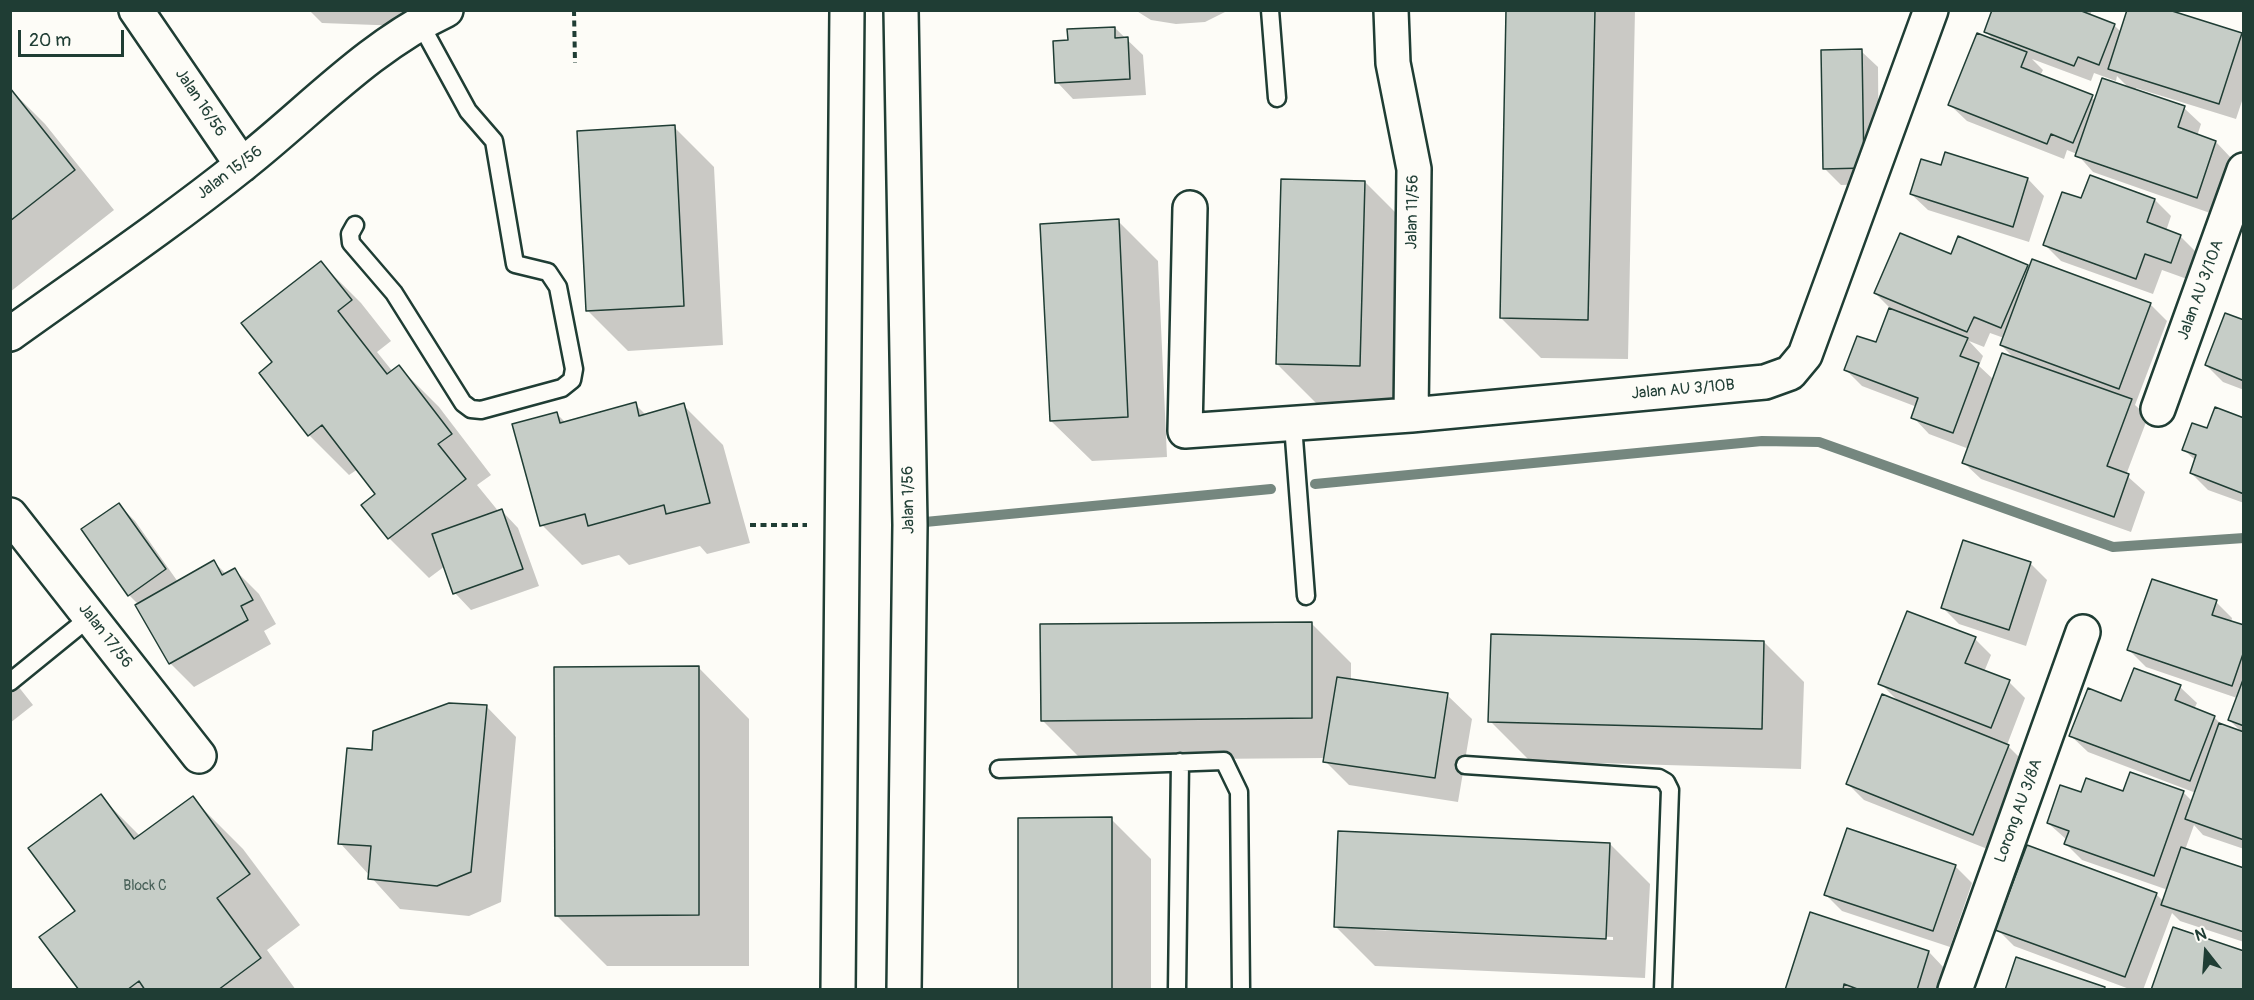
<!DOCTYPE html>
<style>
body{margin:0}
#map{position:relative;width:2254px;height:1000px;overflow:hidden;background:#fdfcf7;font-family:Pangolin,sans-serif}
canvas{display:block}
.frame{position:absolute;inset:0;border:12px solid #1f3d34;pointer-events:none}
.north{position:absolute;left:2176px;top:922px;width:60px;height:60px;-webkit-text-stroke:4px #fdfcf7;paint-order:stroke;rotate:343deg;font-size:16px;font-weight:700;line-height:24px;text-align:center;color:#1f3d34}
.north::after{content:'';display:block;margin:auto;width:21px;height:27px;background:#1f3d34;clip-path:polygon(50% 0,100% 100%,50% 72%,0 100%)}
.scale{position:absolute;left:18px;top:30px;width:106px;height:27px;box-sizing:border-box;border:3px solid #1f3d34;border-top:0;padding-left:8px;font-size:18px;line-height:21px;white-space:nowrap;color:#1f3d34;-webkit-text-stroke:4px #fdfcf7;paint-order:stroke}
</style>
<div id="map">
<canvas width="2254" height="1000"></canvas>
<div class="frame"></div>
<div class="north">N</div>
<div class="scale">20 m</div>
</div>
<script>
const c = document.querySelector('canvas').getContext('2d');
c.lineJoin = 'round';
function fill(path, color) {
  c.fillStyle = color;
  c.fill(path, 'evenodd');
}
function trace(path, color, width, dash) {
  c.strokeStyle = color;
  c.lineWidth = width;
  c.lineCap = dash ? 'butt' : 'round';
  c.setLineDash(dash || []);
  c.stroke(path);
}
function drawText(font, color, halo, rows, align = 'center') {
  c.font = font + ' Pangolin,sans-serif';
  c.lineWidth = 5;
  c.setLineDash([]);
  c.textBaseline = 'middle';
  c.strokeStyle = halo;
  c.fillStyle = color;
  for (const [text, x, y, turn = 0] of rows) {
    c.save();
    c.translate(x, y);
    c.rotate((+turn || 0) * Math.PI / 180);
    c.textAlign = isNaN(turn) ? turn : align;
    if (halo) c.strokeText(text, 0, 0);
    c.fillText(text, 0, 0);
    c.restore();
  }
}
const shadow = new Path2D(`
 M 309,10 L 430,10 L 429,27 L 322,23 Z
 M 1135,10 L 1229,10 L 1205,22 L 1176,24 L 1151,20 Z
 M 1508,10 L 1635,10 L 1628,359 L 1541,358 L 1501,318 Z
 M 1994,10 L 2092,10 L 2090,16 L 2114,25 L 2121,32 L 2241,35 L 2244,37 L 2244,95 L 2236,119 L 2136,88 L 2135,91 L 2184,108 L 2201,124 L 2197,136 L 2216,142 L 2232,159 L 2213,214 L 2093,172 L 2077,154 L 2067,150 L 2064,159 L 1967,121 L 1950,105 L 1996,42 L 1986,32 ZM 2032,59 L 2091,81 L 2094,73 L 2116,81 L 2117,76 L 2130,89 L 2096,100 L 2040,76 L 2043,70 Z
 M 1115,28 L 1143,55 L 1146,95 L 1073,99 L 1057,82 L 1069,42 Z
 M 1861,51 L 1878,67 L 1879,184 L 1841,185 L 1824,168 Z
 M 10,89 L 45,124 L 114,210 L 10,292 Z
 M 674,127 L 714,167 L 723,345 L 628,351 L 587,310 Z
 M 1946,154 L 2028,179 L 2044,196 L 2029,242 L 1928,210 L 1911,194 L 1942,167 Z
 M 1365,182 L 1405,222 L 1399,405 L 1317,404 L 1277,364 Z
 M 2082,200 L 2155,200 L 2171,216 L 2166,231 L 2180,236 L 2197,253 L 2187,279 L 2162,270 L 2153,294 L 2061,261 L 2044,244 Z
 M 1118,221 L 1158,261 L 1167,457 L 1092,461 L 1051,421 Z
 M 1952,256 L 2027,266 L 2150,304 L 2167,321 L 2135,405 L 2148,417 L 2126,475 L 2145,492 L 2131,532 L 1981,479 L 1964,463 L 1969,449 L 1929,434 L 1913,417 L 1917,407 L 1862,386 L 1846,370 L 1877,344 L 1890,308 L 1875,293 ZM 1990,333 L 2004,338 L 2001,345 L 2016,360 L 1994,380 L 1979,366 L 1983,356 L 1969,341 L 1984,347 Z
 M 321,263 L 361,303 L 391,341 L 377,352 L 393,372 L 399,367 L 439,407 L 491,475 L 477,485 L 499,512 L 502,511 L 518,528 L 539,586 L 471,610 L 455,593 L 445,566 L 429,578 L 389,538 L 363,505 L 377,494 L 358,469 L 349,475 L 309,435 L 275,362 Z
 M 2244,322 L 2244,390 L 2223,382 L 2206,365 Z
 M 635,404 L 646,415 L 683,405 L 723,445 L 750,543 L 707,554 L 700,546 L 629,565 L 619,555 L 582,565 L 542,525 L 557,414 L 566,423 Z
 M 2244,420 L 2244,503 L 2208,490 L 2191,473 L 2196,461 L 2183,449 L 2208,430 Z
 M 119,505 L 135,521 L 178,582 L 214,562 L 226,574 L 235,570 L 259,594 L 276,624 L 264,631 L 271,644 L 194,687 L 170,663 L 138,604 L 129,595 Z
 M 1964,542 L 2031,564 L 2047,580 L 2026,646 L 1959,624 L 1943,608 Z
 M 2216,602 L 2232,618 L 2231,623 L 2244,627 L 2244,849 L 2203,835 L 2194,825 L 2185,850 L 2244,870 L 2244,942 L 2180,921 L 2172,913 L 2143,990 L 2132,990 L 2014,946 L 1997,929 L 2156,894 L 2164,902 L 2168,890 L 2082,860 L 2066,844 L 2067,840 L 2048,823 L 2082,794 L 2183,792 L 2193,802 L 2196,793 L 2088,752 L 2071,736 L 2122,703 L 2135,670 L 2180,687 L 2197,703 L 2194,709 L 2214,717 L 2224,727 L 2243,733 L 2229,720 L 2237,698 L 2146,667 L 2129,650 Z
 M 1311,623 L 1351,663 L 1351,680 L 1447,695 L 1472,719 L 1458,802 L 1349,785 L 1325,761 L 1325,758 L 1082,760 L 1042,720 Z
 M 1975,639 L 1991,655 L 1984,672 L 2009,682 L 2025,698 L 2007,745 L 2025,763 L 1990,850 L 1864,800 L 1848,784 L 1900,703 L 1880,683 Z
 M 1764,642 L 1804,682 L 1801,769 L 1530,761 L 1490,721 Z
 M 698,667 L 749,719 L 749,966 L 607,966 L 556,915 Z
 M 10,676 L 33,705 L 10,723 Z
 M 486,706 L 516,737 L 501,902 L 469,916 L 400,909 L 340,843 L 373,752 Z
 M 100,796 L 140,836 L 192,798 L 243,849 L 300,925 L 267,950 L 296,990 L 81,990 L 77,912 Z
 M 1111,819 L 1151,859 L 1151,990 L 1019,990 Z
 M 1610,844 L 1650,884 L 1645,978 L 1375,966 L 1335,926 ZM 1375,927 L 1613,937 L 1613,940 L 1375,930 Z
 M 1955,866 L 1972,883 L 1950,947 L 1842,911 L 1825,894 Z
 M 1929,952 L 1945,969 L 1938,990 L 1786,990 Z`);
const stream = new Path2D(`
 M 1315,484 L 1762,441 L 1819,442 L 2113,547 L 2244,538
 M 925,522 L 1271,489`);
const building = new Path2D(`
 M 1506,10 L 1595,10 L 1588,320 L 1500,318 Z
 M 1992,10 L 2079,10 L 2115,24 L 2099,65 L 2078,57 L 2074,66 L 1984,32 Z
 M 2127,10 L 2169,10 L 2242,33 L 2219,104 L 2108,69 Z
 M 1115,27 L 1115,38 L 1128,37 L 1130,79 L 1055,83 L 1053,41 L 1068,40 L 1067,29 Z
 M 1977,33 L 2027,52 L 2021,67 L 2093,95 L 2073,143 L 2051,134 L 2047,144 L 1948,105 Z
 M 1862,49 L 1864,168 L 1823,169 L 1821,50 Z
 M 2102,78 L 2185,106 L 2178,127 L 2216,141 L 2197,198 L 2075,156 Z
 M 10,88 L 75,170 L 10,221 Z
 M 675,125 L 684,306 L 586,311 L 577,131 Z
 M 1945,152 L 2028,178 L 2013,227 L 1910,194 L 1921,159 L 1941,165 Z
 M 2090,175 L 2155,199 L 2147,222 L 2181,235 L 2171,263 L 2145,254 L 2136,279 L 2043,245 L 2062,192 L 2081,198 Z
 M 1281,179 L 1365,181 L 1360,366 L 1276,364 Z
 M 1119,219 L 1128,417 L 1050,421 L 1040,224 Z
 M 1900,233 L 1951,254 L 1958,236 L 2028,265 L 2001,328 L 1974,317 L 1967,332 L 1874,293 Z
 M 2032,259 L 2151,303 L 2119,389 L 2000,345 Z
 M 321,261 L 352,300 L 338,311 L 387,374 L 399,365 L 452,434 L 438,444 L 466,479 L 388,539 L 361,505 L 375,494 L 322,425 L 308,436 L 259,373 L 272,362 L 241,323 Z
 M 1889,308 L 1968,338 L 1960,356 L 1979,363 L 1953,433 L 1911,418 L 1918,398 L 1844,370 L 1857,336 L 1876,342 Z
 M 2225,313 L 2244,320 L 2244,381 L 2205,365 Z
 M 2002,353 L 2132,399 L 2107,466 L 2129,474 L 2114,517 L 1962,463 Z
 M 636,402 L 639,416 L 684,403 L 710,503 L 666,514 L 664,505 L 588,526 L 585,514 L 540,526 L 512,424 L 557,412 L 560,423 Z
 M 2215,407 L 2244,418 L 2244,494 L 2190,473 L 2196,455 L 2182,450 L 2192,423 L 2207,428 Z
 M 119,503 L 166,569 L 128,596 L 81,529 Z
 M 502,509 L 523,569 L 453,594 L 432,534 Z
 M 1963,540 L 2031,562 L 2009,630 L 1941,608 Z
 M 214,560 L 222,575 L 235,568 L 253,600 L 241,606 L 248,620 L 169,664 L 135,605 Z
 M 2152,579 L 2217,600 L 2212,615 L 2244,625 L 2244,651 L 2232,686 L 2127,650 Z
 M 1907,611 L 1976,637 L 1965,663 L 2010,680 L 1991,728 L 1878,684 Z
 M 1312,622 L 1312,718 L 1041,721 L 1040,624 Z
 M 1491,634 L 1764,641 L 1762,729 L 1488,722 Z
 M 699,666 L 699,915 L 555,916 L 554,667 Z
 M 2134,668 L 2181,685 L 2175,700 L 2215,716 L 2190,781 L 2069,736 L 2088,688 L 2121,701 Z
 M 1337,677 L 1448,693 L 1435,778 L 1323,762 Z
 M 2244,677 L 2244,726 L 2228,720 Z
 M 1882,694 L 2009,745 L 1973,835 L 1846,784 Z
 M 449,703 L 487,705 L 471,872 L 437,886 L 368,879 L 371,846 L 338,844 L 347,748 L 372,750 L 373,731 Z
 M 2219,723 L 2244,732 L 2244,840 L 2185,819 Z
 M 2130,772 L 2184,791 L 2154,876 L 2064,844 L 2069,831 L 2047,823 L 2060,785 L 2081,792 L 2086,778 L 2123,791 Z
 M 101,794 L 134,839 L 193,796 L 250,874 L 217,898 L 261,958 L 218,990 L 145,990 L 139,981 L 127,990 L 79,990 L 39,937 L 75,911 L 28,848 Z
 M 1112,817 L 1112,990 L 1018,990 L 1018,818 Z
 M 1847,828 L 1956,865 L 1933,931 L 1824,895 Z
 M 1338,831 L 1610,843 L 1606,939 L 1334,927 Z
 M 2027,845 L 2157,893 L 2125,977 L 1995,930 Z
 M 2181,847 L 2244,868 L 2244,932 L 2161,905 Z
 M 1810,912 L 1929,951 L 1917,990 L 1860,990 L 1844,984 L 1843,990 L 1785,990 Z
 M 2173,927 L 2244,951 L 2244,990 L 2151,990 Z
 M 2016,957 L 2105,987 L 2104,990 L 2005,990 Z`);
const path = new Path2D(`
 M 574,10 L 575,63
 M 750,525 L 807,525`);
const lane = new Path2D(`
 M 1270,10 L 1277,98
 M 355,225 L 350,234 L 351,243 L 394,293 L 463,403 L 471,409 L 481,410 L 562,388 L 572,380 L 574,369 L 558,287 L 548,272 L 515,264 L 494,141 L 468,111 L 420,23
 M 1293,425 L 1306,596
 M 10,682 L 90,617
 M 1465,765 L 1659,778 L 1666,782 L 1670,790 L 1663,990
 M 999,769 L 1224,761 L 1239,792 L 1241,990
 M 1177,990 L 1180,762`);
const street = new Path2D(`
 M 136,10 L 242,165
 M 1391,10 L 1393,63 L 1414,169 L 1411,415
 M 1190,208 L 1185,431 L 1411,415 L 1765,382 L 1790,373 L 1805,355 L 1931,10
 M 10,334 C 88,278 168,224 243,164 C 309,112 369,46 446,10
 M 2158,409 L 2244,170
 M 10,515 L 199,756
 M 1955,990 L 2083,632`);
const secondary = new Path2D(`
 M 901,10 L 910,525 L 904,990
 M 838,990 L 847,10`);
const numberNames = [
 ["Block C",145,886]
];
const streetNames = [
 ["Jalan 16/56",200,103,56],
 ["Jalan 15/56",230,173,-37],
 ["Jalan 11/56",1413,212,-89],
 ["Jalan AU 3/10A",2201,290,-70],
 ["Jalan AU 3/10B",1683,390,-5],
 ["Jalan 1/56",909,500,-91],
 ["Jalan 17/56",105,636,52],
 ["Lorong AU 3/8A",2019,811,-70]
];
fill(shadow, '#0003');
trace(stream, '#75877f', 10);
fill(building, '#c6cdc7');
trace(building, '#1f3d34', 1.5);
trace(lane, '#1f3d34', 21);
trace(street, '#1f3d34', 38);
trace(secondary, '#1f3d34', 38);
trace(path, '#1f3d34', 4, [6, 4.5]);
trace(lane, '#fdfcf7', 16);
trace(street, '#fdfcf7', 33);
trace(secondary, '#fdfcf7', 33);
drawText('14px', '#496159', null, numberNames);
drawText('16px', '#1f3d34', '#fdfcf7', streetNames);
</script>
